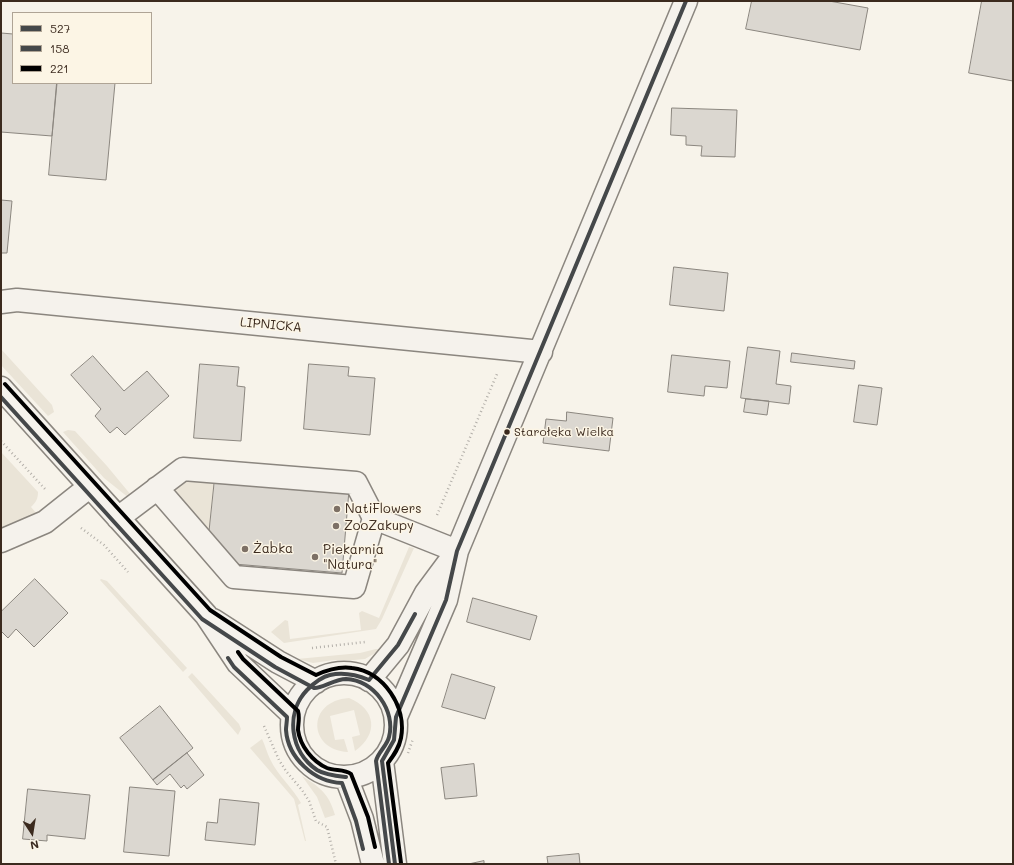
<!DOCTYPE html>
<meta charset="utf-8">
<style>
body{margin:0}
#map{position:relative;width:1014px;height:865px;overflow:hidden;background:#f7f3ea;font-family:Mali,sans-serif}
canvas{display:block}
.frame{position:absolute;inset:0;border:2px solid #3b2a1e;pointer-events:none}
.legend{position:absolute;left:12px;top:12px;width:140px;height:72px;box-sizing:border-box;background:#fcf5e5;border:1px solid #afa495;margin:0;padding:5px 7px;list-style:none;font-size:12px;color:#3b2a1e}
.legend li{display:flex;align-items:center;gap:8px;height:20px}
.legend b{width:20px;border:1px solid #afa495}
.north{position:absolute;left:12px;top:813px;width:40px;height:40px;-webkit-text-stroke:3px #fcf5e5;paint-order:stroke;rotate:168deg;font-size:11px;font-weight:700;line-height:16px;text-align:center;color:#3b2a1e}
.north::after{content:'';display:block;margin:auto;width:14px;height:18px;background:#3b2a1e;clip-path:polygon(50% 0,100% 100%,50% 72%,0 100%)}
</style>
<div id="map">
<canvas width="1014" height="865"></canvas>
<div class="frame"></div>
<ul class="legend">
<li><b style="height:5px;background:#45484a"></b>527</li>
<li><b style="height:5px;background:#45484a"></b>158</li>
<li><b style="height:5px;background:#000"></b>221</li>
</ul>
<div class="north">N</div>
</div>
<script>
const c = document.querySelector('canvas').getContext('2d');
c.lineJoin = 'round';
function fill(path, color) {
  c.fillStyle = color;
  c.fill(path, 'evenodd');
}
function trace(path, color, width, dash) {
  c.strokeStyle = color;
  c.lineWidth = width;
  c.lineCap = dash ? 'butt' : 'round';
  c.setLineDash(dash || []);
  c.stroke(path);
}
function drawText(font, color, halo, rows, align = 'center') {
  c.font = font + ' Mali,sans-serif';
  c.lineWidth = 3;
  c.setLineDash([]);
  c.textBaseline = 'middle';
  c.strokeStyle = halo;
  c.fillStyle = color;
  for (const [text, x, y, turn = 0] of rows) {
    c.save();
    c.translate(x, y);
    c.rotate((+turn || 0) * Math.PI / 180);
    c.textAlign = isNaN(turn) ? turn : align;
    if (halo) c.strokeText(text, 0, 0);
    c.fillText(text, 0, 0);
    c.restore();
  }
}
const green = new Path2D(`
 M 1,349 L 52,405 L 54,412 L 48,416 L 1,365 Z
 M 68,430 L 75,431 L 107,466 L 131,495 L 129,498 L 104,478 L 63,432 Z
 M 1,452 L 38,492 C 38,499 36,502 31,507 L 37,514 L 1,531 Z
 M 215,478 L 209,534 L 174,494 L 174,489 C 190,477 196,479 215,478 Z
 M 409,547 L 414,548 L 382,619 L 376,629 L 284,643 L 271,632 L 285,620 L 288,621 L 290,639 L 361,630 L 359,613 L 362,611 L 379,618 Z
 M 101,579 L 107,581 L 187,668 L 183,672 L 100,580 Z
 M 376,649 L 382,649 L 365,659 L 354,660 L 334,660 L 313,663 L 297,659 L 360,653 Z
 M 192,673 L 239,724 L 241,729 L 238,735 L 188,677 Z
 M 349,698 C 376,709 379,734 355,751 L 352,737 L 360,735 L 354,710 L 330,716 L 335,740 L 344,739 L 348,752 C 308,750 306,701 349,698 Z
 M 262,739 C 265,745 267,753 270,759 C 278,776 293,788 301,803 L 298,805 L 306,841 L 305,841 L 294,799 L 250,748 Z
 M 302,776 C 320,787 329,794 335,815 L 325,818 L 317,797 Z`);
const building = new Path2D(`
 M 752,1 L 829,1 L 868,8 L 860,50 L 746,29 Z
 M 982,1 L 1013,1 L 1013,81 L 969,73 Z
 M 1,33 L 13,34 L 13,83 L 57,83 L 52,136 L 1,132 Z
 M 57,83 L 115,83 L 106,180 L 49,175 Z
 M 672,108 L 737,110 L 735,157 L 701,156 L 702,146 L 686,145 L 686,136 L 671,135 Z
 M 1,200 L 12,201 L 7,253 L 1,253 Z
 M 674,267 L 728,273 L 724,311 L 670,305 Z
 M 748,347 L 780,351 L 776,384 L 791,386 L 789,404 L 741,398 Z
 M 792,353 L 855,361 L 854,369 L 791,362 Z
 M 672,355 L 730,361 L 727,388 L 705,386 L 704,396 L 668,392 Z
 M 93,356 L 124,391 L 147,371 L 169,396 L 125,435 L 117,427 L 110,433 L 95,416 L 101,409 L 71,375 Z
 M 200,364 L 239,367 L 237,386 L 245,387 L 241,441 L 194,438 Z
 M 309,364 L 349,367 L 348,376 L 375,378 L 370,435 L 304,429 Z
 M 859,385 L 882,388 L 877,425 L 854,422 Z
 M 746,399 L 769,401 L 767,415 L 744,412 Z
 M 567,412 L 613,418 L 609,451 L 543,443 L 546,419 L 566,421 Z
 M 215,478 L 349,490 L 342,573 L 234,564 L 209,534 Z
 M 35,579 L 68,613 L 34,647 L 16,629 L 8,638 L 1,631 L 1,612 Z
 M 473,598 L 537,616 L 530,640 L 467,622 Z
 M 452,674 L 495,687 L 485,719 L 442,707 Z
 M 160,706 L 193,748 L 153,780 L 120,738 Z
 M 187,753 L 204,775 L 187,789 L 184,785 L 181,788 L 170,774 L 157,785 L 153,780 Z
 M 474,764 L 477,796 L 445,799 L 441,768 Z
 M 130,787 L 175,791 L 169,856 L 124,852 Z
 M 28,789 L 90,795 L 85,839 L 47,835 L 47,841 L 23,839 Z
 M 220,799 L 259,803 L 255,845 L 205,840 L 207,822 L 217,823 Z
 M 579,854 L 580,864 L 548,864 L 547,857 Z
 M 484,861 L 484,864 L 469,864 Z`);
const path = new Path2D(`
 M 1,441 L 45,489
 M 437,515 L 497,374
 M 81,528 L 104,545 L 128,572
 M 312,648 L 365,642
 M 264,726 L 279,760 L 286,771 L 302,790 L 309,801 L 316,821 L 327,827 L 336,864
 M 408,753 L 413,739`);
const minor = new Path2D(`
 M 1,302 L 17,300 L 541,352
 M 1,388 L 206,615 L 238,663 L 293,715
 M 118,518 L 183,469 L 356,483 L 374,518 L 354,587 L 234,577 L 157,488
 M 374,518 L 457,551
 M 1,541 L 45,522 L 89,487
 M 213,620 L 278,662 L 316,682
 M292 725a52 52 0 1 1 104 0a52 52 0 1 1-104 0Z
 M 369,680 L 398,645 L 426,593 L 452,558
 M 396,717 L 446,600 L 457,551 L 686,1
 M 382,761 L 395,864
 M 346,777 L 362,819 L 373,864`);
const bus1 = new Path2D(`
 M 369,680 L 398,645 L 415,614
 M 382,761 L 394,740 L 396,717 L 446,600 L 457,551 L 686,1
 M 382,761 L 395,864
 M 346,777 C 336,776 325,775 317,770 C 290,752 285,713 307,690 C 314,683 321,677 330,675 C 343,672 357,675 369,680`);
const bus2 = new Path2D(`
 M 1,397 L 202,619 L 275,667 L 314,688 C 321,689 335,679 346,679 C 374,680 396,711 389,737 C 387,746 378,752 376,761 L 389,864
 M 228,658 L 234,667 L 287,717 C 287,722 286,726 286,730 C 288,758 314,782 342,783 L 356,821 L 363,849`);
const bus3 = new Path2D(`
 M 5,384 L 210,610 L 281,657 L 316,675 C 327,670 339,666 352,668 C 384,672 407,707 401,738 C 399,748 394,755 388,763 L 401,863
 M 238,652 L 243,659 L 298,711 C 300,718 298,724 298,730 C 300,746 313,762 327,768 C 335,771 345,769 351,774 L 368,817 L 375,847`);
const markers = [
 [507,432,3.5,"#3b2a1e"],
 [337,509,4,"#7d7065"],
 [336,526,4,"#7d7065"],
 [245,549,4,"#7d7065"],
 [315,557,4,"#7d7065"]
];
const busNames = [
 ["Starołęka Wielka",514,432]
];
const streetNames = [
 ["LIPNICKA",271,325,5]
];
const poiNames = [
 ["NatiFlowers",345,509],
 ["ZooZakupy",344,526],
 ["Żabka",253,549],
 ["Piekarnia",323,550],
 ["\"Natura\"",323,565]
];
fill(green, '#eae4d7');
fill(building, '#dbd7d0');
trace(building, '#8b867f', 1);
trace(minor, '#8b867f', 25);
trace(path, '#b3afa9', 2.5, [1, 3]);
trace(minor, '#f5f2ec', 22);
trace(bus1, '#45484a', 4);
trace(bus2, '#45484a', 4);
trace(bus3, '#000', 4);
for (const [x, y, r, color] of markers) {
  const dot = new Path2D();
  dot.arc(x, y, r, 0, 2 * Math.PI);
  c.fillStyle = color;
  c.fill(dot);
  trace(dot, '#fcf5e5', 1.5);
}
drawText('12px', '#3b2a1e', '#fcf5e5', busNames, 'left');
drawText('13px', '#3b2a1e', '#fcf5e5', streetNames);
drawText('13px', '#3b2a1e', '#fcf5e5', poiNames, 'left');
</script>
